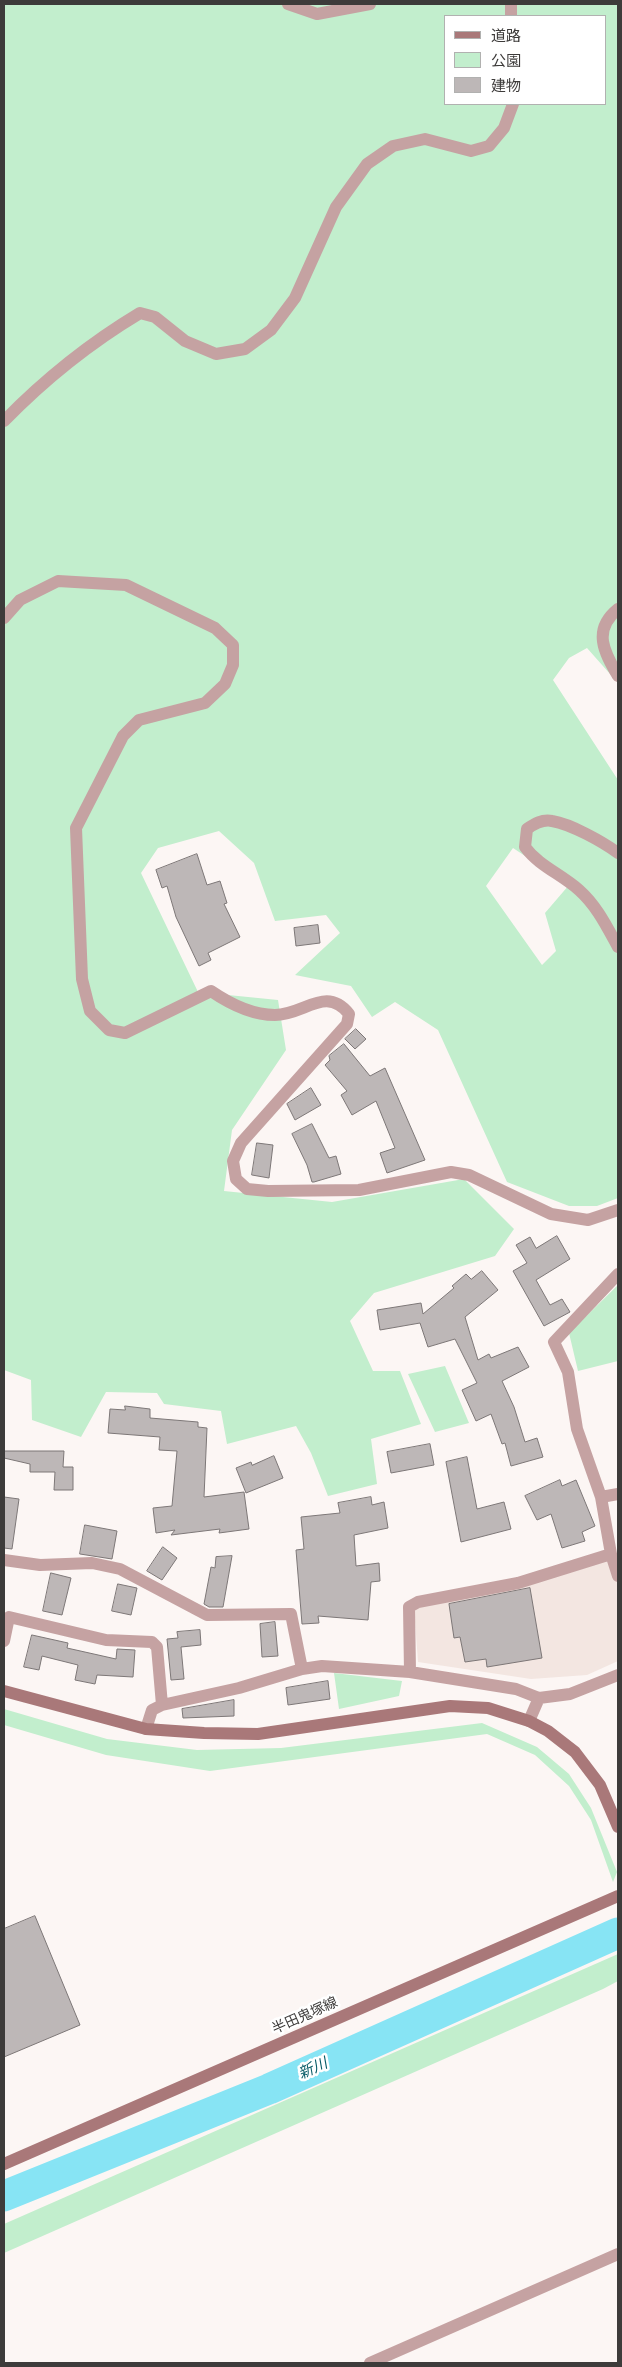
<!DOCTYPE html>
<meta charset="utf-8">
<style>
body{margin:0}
#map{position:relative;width:622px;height:2367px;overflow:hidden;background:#fcf6f4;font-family:Bitter,"Noto Sans JP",serif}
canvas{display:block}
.frame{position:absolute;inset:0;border:5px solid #3d3b3a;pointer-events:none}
.legend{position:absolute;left:444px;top:15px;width:162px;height:90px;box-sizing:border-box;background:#fff;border:1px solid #b1b1b0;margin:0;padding:6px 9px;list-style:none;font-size:15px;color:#3d3b3a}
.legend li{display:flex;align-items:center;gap:10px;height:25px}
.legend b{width:25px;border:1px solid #b1b1b0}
</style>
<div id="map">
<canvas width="622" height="2367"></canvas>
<div class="frame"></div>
<ul class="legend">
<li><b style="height:6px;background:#a97879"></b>道路</li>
<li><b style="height:14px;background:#c2eecd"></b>公園</li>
<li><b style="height:14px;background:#bdb7b7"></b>建物</li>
</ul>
</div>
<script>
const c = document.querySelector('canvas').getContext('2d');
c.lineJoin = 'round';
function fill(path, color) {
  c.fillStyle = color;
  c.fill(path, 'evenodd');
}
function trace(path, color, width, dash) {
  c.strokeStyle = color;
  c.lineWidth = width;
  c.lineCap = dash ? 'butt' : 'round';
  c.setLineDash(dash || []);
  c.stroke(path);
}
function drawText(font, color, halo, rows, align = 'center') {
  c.font = font + ' Bitter,"Noto Sans JP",serif';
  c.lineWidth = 5;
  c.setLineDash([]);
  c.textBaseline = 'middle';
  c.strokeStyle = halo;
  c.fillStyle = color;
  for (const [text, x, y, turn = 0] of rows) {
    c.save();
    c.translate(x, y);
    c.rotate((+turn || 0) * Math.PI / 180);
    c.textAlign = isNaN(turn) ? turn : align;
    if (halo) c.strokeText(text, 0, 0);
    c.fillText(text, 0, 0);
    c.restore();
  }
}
const built = new Path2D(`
 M 607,1558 L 618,1565 L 618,1661 L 587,1675 L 531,1679 L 418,1662 L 414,1607 Z`);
const green = new Path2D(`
 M 4,4 L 618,4 L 618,683 L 587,648 L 569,658 L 553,680 L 618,780 L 618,1198 L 597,1206 L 569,1206 L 507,1182 L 438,1030 L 395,1002 L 372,1017 L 351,986 L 295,975 L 340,933 L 326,915 L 275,921 L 254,863 L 219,831 L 158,848 L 141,873 L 198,992 L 278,1000 L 286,1050 L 232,1130 L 224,1191 L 332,1202 L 464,1179 L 514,1229 L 495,1256 L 374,1293 L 350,1321 L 373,1371 L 400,1371 L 421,1424 L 371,1439 L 377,1484 L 328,1496 L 311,1453 L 296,1426 L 227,1444 L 221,1411 L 164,1404 L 157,1393 L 106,1392 L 81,1437 L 32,1420 L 31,1380 L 4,1370 ZM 446,16 L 606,16 L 606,104 L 446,104 ZM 513,848 L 569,885 L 545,913 L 556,951 L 542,965 L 486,886 Z
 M 618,1285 L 618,1361 L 578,1371 L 569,1333 Z
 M 445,1366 L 469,1423 L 435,1432 L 408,1374 Z
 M 334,1673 L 402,1681 L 399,1696 L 339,1709 Z
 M 4,1709 L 107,1739 L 197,1750 L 281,1748 L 482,1723 L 537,1747 L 569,1774 L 591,1808 L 617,1872 L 613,1882 L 591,1820 L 569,1786 L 535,1755 L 487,1734 L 210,1771 L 106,1755 L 4,1725 Z
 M 618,1954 L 618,1981 L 603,1989 L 4,2253 L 4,2224 Z`);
const river = new Path2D(`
 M 4,2196 L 269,2089 L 618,1933`);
const building = new Path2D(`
 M 197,854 L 207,885 L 220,881 L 227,903 L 224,904 L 240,937 L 208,953 L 211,960 L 199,966 L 176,917 L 167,886 L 162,888 L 156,870 Z
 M 318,925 L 320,943 L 296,946 L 294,928 Z
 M 356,1029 L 366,1039 L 355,1049 L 345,1039 Z
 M 344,1044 L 370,1076 L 385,1068 L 425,1160 L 387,1173 L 380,1153 L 395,1148 L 376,1101 L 352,1115 L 341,1095 L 347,1091 L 325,1065 L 330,1060 L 329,1056 Z
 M 311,1088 L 321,1105 L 295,1120 L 287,1104 Z
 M 312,1124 L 329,1158 L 336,1156 L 341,1174 L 314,1182 L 312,1182 L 307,1165 L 292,1134 Z
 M 257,1143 L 273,1145 L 269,1178 L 252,1175 Z
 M 557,1236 L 570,1259 L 536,1280 L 550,1305 L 562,1299 L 570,1312 L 544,1326 L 513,1271 L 527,1263 L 516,1245 L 530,1237 L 536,1248 Z
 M 482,1271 L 498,1290 L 465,1317 L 478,1360 L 489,1354 L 491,1358 L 518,1347 L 529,1367 L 502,1381 L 514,1407 L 525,1442 L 537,1438 L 543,1457 L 511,1466 L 505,1443 L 502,1444 L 491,1414 L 476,1421 L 462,1390 L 477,1383 L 455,1339 L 428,1347 L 420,1323 L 380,1330 L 377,1310 L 421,1303 L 423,1314 L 454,1288 L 452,1286 L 466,1274 L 471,1279 Z
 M 125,1406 L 150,1409 L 150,1418 L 198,1422 L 198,1427 L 207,1428 L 204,1497 L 244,1492 L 249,1529 L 219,1533 L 220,1529 L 171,1535 L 175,1530 L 156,1533 L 153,1508 L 172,1506 L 177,1451 L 159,1450 L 160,1437 L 108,1433 L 110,1409 L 125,1410 Z
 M 430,1444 L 434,1465 L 391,1473 L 387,1452 Z
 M 4,1451 L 64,1451 L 63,1467 L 73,1467 L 73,1490 L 54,1490 L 55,1472 L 30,1472 L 30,1464 L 4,1458 Z
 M 274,1456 L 283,1478 L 246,1493 L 236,1468 L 251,1462 L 252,1465 Z
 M 467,1457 L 477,1509 L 504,1502 L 511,1529 L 461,1542 L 446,1462 Z
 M 560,1480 L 562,1486 L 576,1480 L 595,1526 L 582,1532 L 585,1541 L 562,1548 L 551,1514 L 537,1520 L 525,1496 Z
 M 4,1497 L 19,1499 L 12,1549 L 4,1548 Z
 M 371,1497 L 372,1505 L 384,1502 L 388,1528 L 354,1535 L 356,1566 L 379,1563 L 380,1581 L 371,1582 L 368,1620 L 318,1616 L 319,1623 L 302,1624 L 296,1550 L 304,1549 L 301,1517 L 340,1513 L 338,1503 Z
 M 85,1525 L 117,1531 L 112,1559 L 80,1554 Z
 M 163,1547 L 177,1558 L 162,1580 L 147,1571 Z
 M 232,1556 L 223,1607 L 209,1607 L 204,1604 L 211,1567 L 215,1568 L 216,1557 Z
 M 51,1573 L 71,1578 L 62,1615 L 43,1611 Z
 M 118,1584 L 137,1588 L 131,1615 L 112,1611 Z
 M 530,1588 L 542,1658 L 487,1667 L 486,1659 L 465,1662 L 460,1637 L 454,1638 L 449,1604 Z
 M 275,1622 L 278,1656 L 262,1657 L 260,1624 Z
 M 200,1630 L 201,1645 L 181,1647 L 184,1679 L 171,1680 L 167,1639 L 178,1638 L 177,1632 Z
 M 32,1635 L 68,1643 L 67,1648 L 116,1659 L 117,1649 L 135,1650 L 133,1677 L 97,1675 L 95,1684 L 75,1680 L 78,1665 L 42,1656 L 39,1670 L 24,1667 Z
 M 328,1681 L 330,1699 L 288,1705 L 286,1688 Z
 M 234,1700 L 234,1716 L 183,1718 L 182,1709 Z
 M 35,1916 L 80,2025 L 4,2057 L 4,1929 Z`);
const street = new Path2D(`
 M 288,4 L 317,14 L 370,4
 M 511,4 L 511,16
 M 4,421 C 44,380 90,343 140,313 L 155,317 L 185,341 L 216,354 L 245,349 L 271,330 L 295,298 L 336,207 L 367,164 L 393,146 L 425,139 L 471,151 L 489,146 L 504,128 L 513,104
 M 618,609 C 592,630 604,652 618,676
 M 4,618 L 20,600 L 58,581 L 126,585 L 215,628 L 233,645 L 233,665 L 225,684 L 205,703 L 139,720 L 123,736 L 76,828 L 82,979 L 90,1011 L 109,1030 L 125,1033 L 211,991 C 230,1004 252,1015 275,1015 C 304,1015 326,985 349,1014 L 347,1024 L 241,1143 L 233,1161 L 236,1179 L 247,1189 L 268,1191 L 359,1190 L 451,1172 L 469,1175 L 551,1214 L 588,1220 L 618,1210
 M 618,853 C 603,842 571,824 552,821 C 542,819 534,824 527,829 L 525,847 C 539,866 561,874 579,890 C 597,906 607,927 618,947
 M 618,1274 L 554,1342 L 568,1372 L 577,1429 L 601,1497 L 611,1554 L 618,1576
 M 601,1497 L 618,1494
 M 4,1560 L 40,1565 L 92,1563 L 120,1569 L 207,1615 L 291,1614 L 302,1669
 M 4,1641 L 9,1617 L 106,1640 L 152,1642 L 157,1647 L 162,1705
 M 410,1672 L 409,1607 L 418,1602 L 518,1583 L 611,1554
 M 529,1721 L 539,1698 L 570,1694 L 618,1675
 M 146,1729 L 152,1710 L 162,1705 L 239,1688 L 302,1669 L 322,1666 L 410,1672 L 516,1689 L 539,1698
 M 370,2363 L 618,2254`);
const secondary = new Path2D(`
 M 4,1691 L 146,1729 L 204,1733 L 258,1734 L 450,1706 L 488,1708 L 529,1721 L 548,1731 L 575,1752 L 600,1785 L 618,1827
 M 4,2164 L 618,1896`);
const streetNames = [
 ["半田鬼塚線",305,2016,-24]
];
const waterNames = [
 ["新川",313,2069,-24]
];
fill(built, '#f3e6e1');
fill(green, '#c2eecd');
trace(river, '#87e4f4', 31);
fill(building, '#bdb7b7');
trace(building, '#7d7777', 1);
trace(street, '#c5a2a2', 12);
trace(secondary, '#a97879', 12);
drawText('14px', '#3d3b3a', '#fff', streetNames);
drawText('italic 15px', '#095c67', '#fff', waterNames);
</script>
